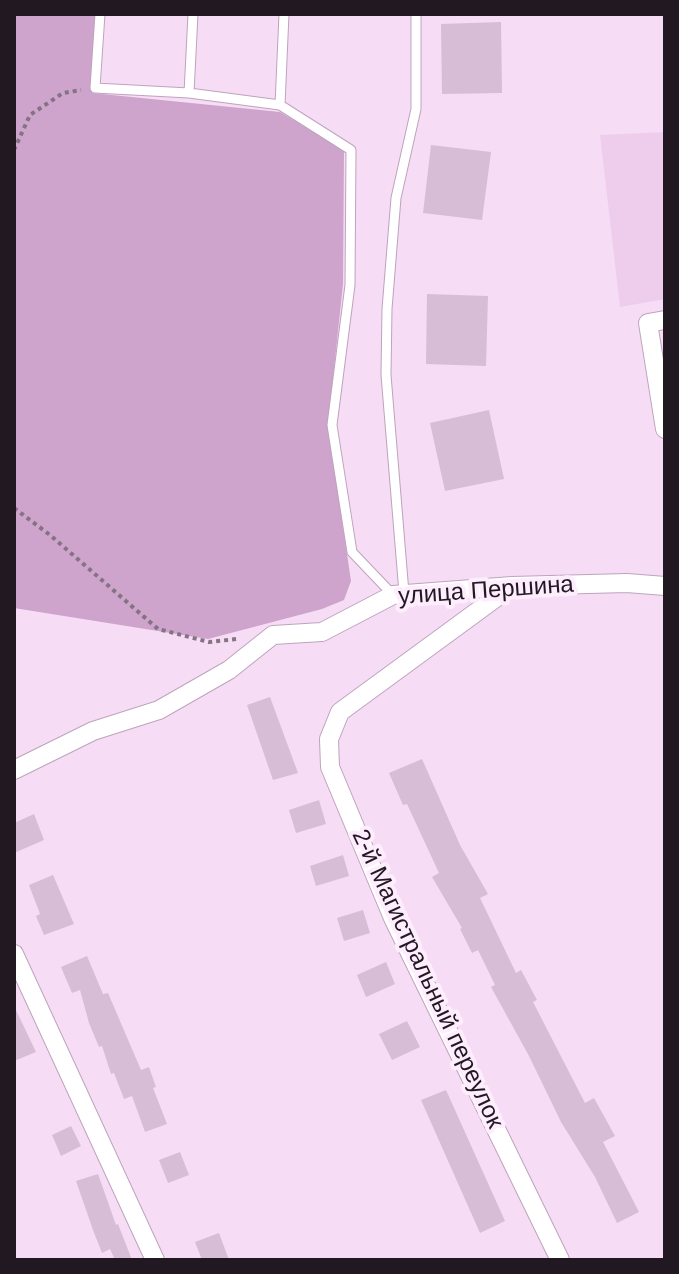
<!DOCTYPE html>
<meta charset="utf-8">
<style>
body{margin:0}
#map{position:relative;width:679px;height:1274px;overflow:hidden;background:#f7dcf5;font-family:Arial,sans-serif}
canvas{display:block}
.frame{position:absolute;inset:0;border:16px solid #211821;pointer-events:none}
</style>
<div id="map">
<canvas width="679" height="1274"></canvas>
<div class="frame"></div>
</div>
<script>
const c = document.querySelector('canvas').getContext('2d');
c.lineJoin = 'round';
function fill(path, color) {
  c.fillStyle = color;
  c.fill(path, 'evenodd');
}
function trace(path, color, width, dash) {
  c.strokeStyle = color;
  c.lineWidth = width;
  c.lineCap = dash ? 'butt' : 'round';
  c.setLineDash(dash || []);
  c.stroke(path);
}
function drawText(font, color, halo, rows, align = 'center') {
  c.font = font + ' Arial,sans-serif';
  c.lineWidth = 8;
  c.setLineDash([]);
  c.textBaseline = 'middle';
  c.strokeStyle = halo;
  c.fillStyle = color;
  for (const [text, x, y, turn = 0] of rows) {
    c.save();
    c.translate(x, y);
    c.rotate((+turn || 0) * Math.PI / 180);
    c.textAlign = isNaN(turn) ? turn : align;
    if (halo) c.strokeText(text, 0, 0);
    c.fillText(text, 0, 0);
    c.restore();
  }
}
const built = new Path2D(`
 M 665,132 L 665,299 L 620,307 L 600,135 Z`);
const green = new Path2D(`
 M 14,14 L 96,14 L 92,93 L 280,112 L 344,150 L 343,284 L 328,425 L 351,581 L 344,600 L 322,609 L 208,639 L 14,608 Z`);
const building = new Path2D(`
 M 501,22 L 502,93 L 442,94 L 441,24 Z
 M 431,145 L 491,152 L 482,220 L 423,213 Z
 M 427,294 L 488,296 L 486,366 L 426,364 Z
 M 489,410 L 504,479 L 445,491 L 430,423 Z
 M 270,697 L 298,773 L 273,780 L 247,705 Z
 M 422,759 L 460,845 L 488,894 L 480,898 L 516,973 L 521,970 L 537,1000 L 533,1002 L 585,1103 L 594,1098 L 615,1136 L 603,1142 L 639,1212 L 617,1223 L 595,1177 L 561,1122 L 529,1056 L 491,987 L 495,985 L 478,950 L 472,953 L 460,929 L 462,928 L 432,877 L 439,873 L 407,804 L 403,805 L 389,773 Z
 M 319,800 L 326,824 L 296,833 L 289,810 Z
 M 34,814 L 44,840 L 14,853 L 14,823 Z
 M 343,855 L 349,876 L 316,886 L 310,866 Z
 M 53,875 L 74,924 L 44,935 L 36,916 L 40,914 L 29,885 Z
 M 363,910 L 370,933 L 344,941 L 337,918 Z
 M 87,956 L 103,994 L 108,993 L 141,1070 L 149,1067 L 156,1087 L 153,1088 L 167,1124 L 145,1132 L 132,1096 L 124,1099 L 114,1073 L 111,1074 L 102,1046 L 99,1047 L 89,1023 L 80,990 L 72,993 L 61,967 Z
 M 386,962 L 395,984 L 366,997 L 357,975 Z
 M 14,1006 L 36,1052 L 14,1061 Z
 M 407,1021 L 420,1047 L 392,1060 L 379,1034 Z
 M 446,1090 L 505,1221 L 480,1233 L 421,1100 Z
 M 71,1126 L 81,1146 L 61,1156 L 52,1135 Z
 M 180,1152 L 189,1175 L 168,1183 L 159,1160 Z
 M 98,1174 L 116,1225 L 118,1224 L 132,1260 L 115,1260 L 110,1249 L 102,1253 L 93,1230 L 76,1181 Z
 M 219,1233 L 229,1260 L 202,1260 L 195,1242 Z`);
const path = new Path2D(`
 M 14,150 L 30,115 L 63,93 L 81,90
 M 14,508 L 50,535 L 158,629 L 209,642 L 237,639`);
const service = new Path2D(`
 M 100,14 L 95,88 L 189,93 L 280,105 L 351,150 L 350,285 L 332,425 L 352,552 L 393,595
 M 189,93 L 193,14
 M 280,105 L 284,14
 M 404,593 L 386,375 L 387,309 L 396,198 L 416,109 L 416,14`);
const minor = new Path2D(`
 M 665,320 L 648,323 L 665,429
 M 512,586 L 340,712 L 329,739 L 330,767 L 393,918 L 560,1260
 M 14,770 L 93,731 L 159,710 L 229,670 L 273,635 L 322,632 L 393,595 L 512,586 L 627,583 L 665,586
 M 14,954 L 155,1260`);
const streetNames = [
 ["улица Першина",486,591,-4],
 ["2-й Магистральный переулок",427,979,65]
];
fill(built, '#eecdec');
fill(green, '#cea3cc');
fill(building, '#d7bdd6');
trace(service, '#bda4bc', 11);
trace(minor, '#bda4bc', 20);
trace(path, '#847383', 4, [4, 4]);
trace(service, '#fff', 9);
trace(minor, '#fff', 18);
drawText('24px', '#211821', '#feedfd', streetNames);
</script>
